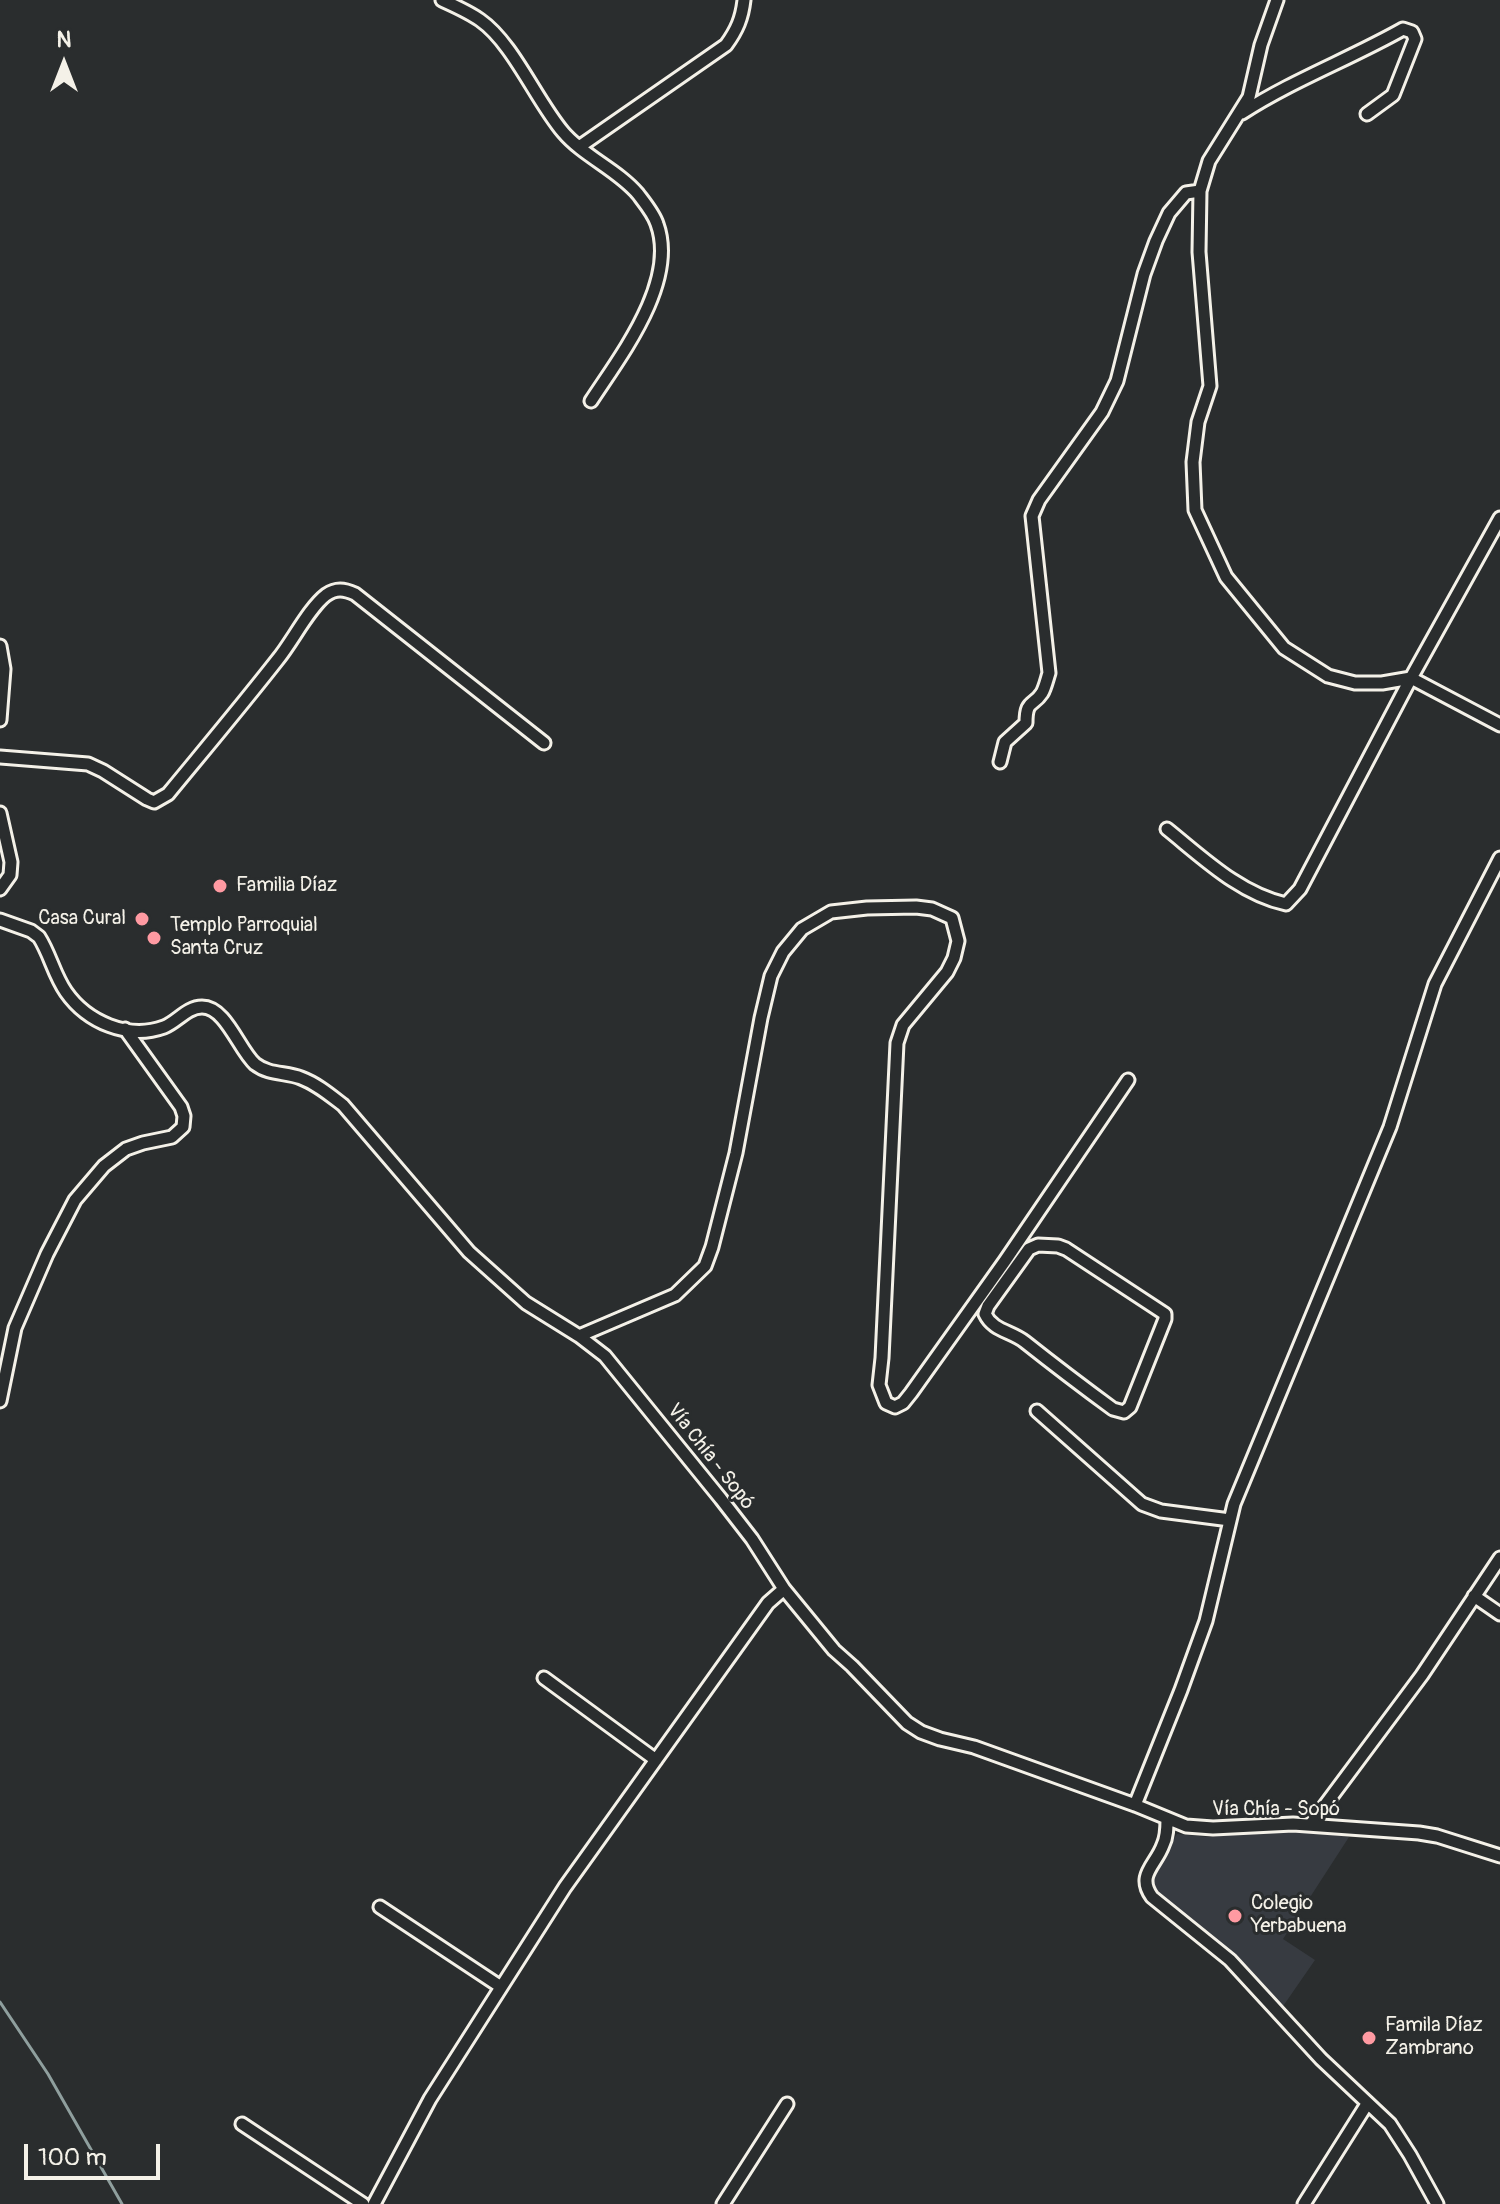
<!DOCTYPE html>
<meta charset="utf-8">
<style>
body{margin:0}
#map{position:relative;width:1500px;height:2204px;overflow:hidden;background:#2a2d2e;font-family:Pangolin,sans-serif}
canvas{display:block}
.north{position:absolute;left:24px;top:24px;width:80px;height:80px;-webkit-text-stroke:6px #2a2d2e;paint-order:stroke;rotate:0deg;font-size:22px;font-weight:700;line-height:32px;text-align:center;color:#f4f1e8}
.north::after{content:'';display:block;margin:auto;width:28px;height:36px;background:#f4f1e8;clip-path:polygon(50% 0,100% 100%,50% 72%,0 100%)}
.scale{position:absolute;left:24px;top:2144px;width:136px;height:36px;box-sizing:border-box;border:4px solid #f4f1e8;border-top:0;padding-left:10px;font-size:24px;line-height:28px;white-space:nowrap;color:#f4f1e8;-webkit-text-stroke:6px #2a2d2e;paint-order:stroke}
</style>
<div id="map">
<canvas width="1500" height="2204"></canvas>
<div class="north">N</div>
<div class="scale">100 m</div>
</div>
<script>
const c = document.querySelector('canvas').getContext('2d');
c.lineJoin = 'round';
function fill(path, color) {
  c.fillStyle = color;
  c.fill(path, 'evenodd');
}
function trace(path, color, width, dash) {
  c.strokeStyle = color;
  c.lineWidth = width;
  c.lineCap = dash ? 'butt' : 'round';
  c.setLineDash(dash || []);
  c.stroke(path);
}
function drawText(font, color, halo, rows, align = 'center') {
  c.font = font + ' Pangolin,sans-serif';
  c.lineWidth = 6;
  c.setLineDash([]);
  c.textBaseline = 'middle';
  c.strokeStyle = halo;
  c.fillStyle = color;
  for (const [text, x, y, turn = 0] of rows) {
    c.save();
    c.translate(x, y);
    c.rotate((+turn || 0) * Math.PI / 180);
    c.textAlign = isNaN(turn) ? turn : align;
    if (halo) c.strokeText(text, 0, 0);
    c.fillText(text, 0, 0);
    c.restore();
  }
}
const built = new Path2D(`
 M 1284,1829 L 1349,1837 L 1283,1939 L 1315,1960 L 1279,2012 L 1230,1960 L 1138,1891 L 1177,1834 L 1209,1837 Z`);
const stream = new Path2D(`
 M 0,2002 L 48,2074 L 122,2204`);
const minor = new Path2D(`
 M 442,0 C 455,6 469,12 480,20 C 513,43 536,100 563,132 C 583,156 618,170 638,194 C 644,202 654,214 657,224 C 678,282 621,355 591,401
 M 1277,0 L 1261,45 L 1249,97 L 1209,161 L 1200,191 L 1199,252 L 1210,386 L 1198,422 L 1193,462 L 1195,510 L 1226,577 L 1284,648 L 1328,676 L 1355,683 L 1382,683 L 1411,678 L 1500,725
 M 1242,113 C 1293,80 1350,59 1403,29 L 1412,32 L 1415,39 L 1393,95 L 1367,114
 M 579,147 L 726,45 C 737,30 742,18 744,0
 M 0,646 L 4,669 L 0,720
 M 0,757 L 88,764 L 103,771 L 147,799 L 154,802 L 168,794 C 205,749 242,705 278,659 C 292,642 309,608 326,595 C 336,588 344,589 355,594 L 544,743
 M 1000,762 L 1005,742 L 1026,723 C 1026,699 1033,707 1042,693 C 1045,688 1047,679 1049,673 L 1032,516 L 1039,500 L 1102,412 L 1117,381 L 1144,274 L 1156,241 L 1169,213 L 1186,193 L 1200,191
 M 0,813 L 11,862 L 10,875 L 0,889
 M 1167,829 C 1203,858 1240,894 1286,904 L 1300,889 L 1411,678 L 1500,518
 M 0,920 L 31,931 L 39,937 C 50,954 54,975 66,992 C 87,1022 128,1040 164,1027 C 177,1022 187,1007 202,1007 C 226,1007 239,1050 255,1064 C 269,1075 286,1072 301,1078 C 317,1084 330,1095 343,1105 L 469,1252 L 526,1303 L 579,1336 L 605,1356 L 721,1499 L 752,1539 L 784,1589 L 834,1650 L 852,1666 L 907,1723 L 921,1732 L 940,1739 L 974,1747 L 1135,1805 L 1186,1826 L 1213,1828 L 1293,1824 L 1419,1833 L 1437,1836 L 1500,1856
 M 1038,1245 L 1058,1246 L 1066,1249 L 1165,1314 L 1165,1319 L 1130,1407 L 1124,1412 L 1113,1409 C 1083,1387 1054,1365 1025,1342 C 1011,1331 993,1331 985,1314 L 988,1306 L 1029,1249 Z
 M 579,1336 L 675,1295 L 705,1266 L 712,1247 L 736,1153 L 761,1018 L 771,976 L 783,952 L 802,929 L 831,912 L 867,908 L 916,907 L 932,909 L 952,918 L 958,941 L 954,958 L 947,972 L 903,1025 L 897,1043 L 882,1358 L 879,1385 L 886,1403 L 895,1407 L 903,1403 L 911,1393 L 1005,1261 L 1128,1080
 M 0,1401 L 15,1328 L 47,1254 L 75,1200 L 104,1166 L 126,1149 L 143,1143 L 172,1137 L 183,1127 L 184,1116 L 181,1107 L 125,1029
 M 1037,1411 L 1142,1504 L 1161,1511 L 1230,1520
 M 1474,1596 L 1500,1614
 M 544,1678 L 656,1760
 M 1135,1805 L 1181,1690 L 1206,1621 L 1234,1504 L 1390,1127 L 1435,984 L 1500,858
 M 1167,1819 C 1167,1828 1167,1837 1163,1845 C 1156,1865 1136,1875 1152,1897 L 1230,1960 L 1321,2059 L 1390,2124 L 1410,2155 L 1437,2204
 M 1311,1824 L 1422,1675 L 1500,1558
 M 380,1907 L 501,1987
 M 242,2124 L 363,2204
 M 374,2204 L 430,2099 L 565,1887 L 768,1603 L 784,1589
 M 723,2204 L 787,2104
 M 1304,2204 L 1367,2104`);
const markers = [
 [220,886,8,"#ff9aa2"],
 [142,919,8,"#ff9aa2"],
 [154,938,8,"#ff9aa2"],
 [1235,1916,8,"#ff9aa2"],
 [1369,2038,8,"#ff9aa2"]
];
const poiNames = [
 ["Familia Díaz",236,886],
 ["Casa Cural",126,919,"right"],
 ["Templo Parroquial",170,926],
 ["Santa Cruz",170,949],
 ["Colegio",1251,1904],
 ["Yerbabuena",1251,1927],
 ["Famila Díaz",1385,2026],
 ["Zambrano",1385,2049]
];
const streetNames = [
 ["Vía Chía - Sopó",710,1457,52],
 ["Vía Chía - Sopó",1276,1810]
];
fill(built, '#373b41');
trace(stream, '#8f9f9e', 3);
trace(minor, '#f4f1e8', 17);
trace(minor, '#2a2d2e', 11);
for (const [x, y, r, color] of markers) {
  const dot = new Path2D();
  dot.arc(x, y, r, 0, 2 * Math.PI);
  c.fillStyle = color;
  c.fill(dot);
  trace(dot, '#2a2d2e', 3);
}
drawText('20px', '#f4f1e8', '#2a2d2e', poiNames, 'left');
drawText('20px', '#f4f1e8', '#2a2d2e', streetNames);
</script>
